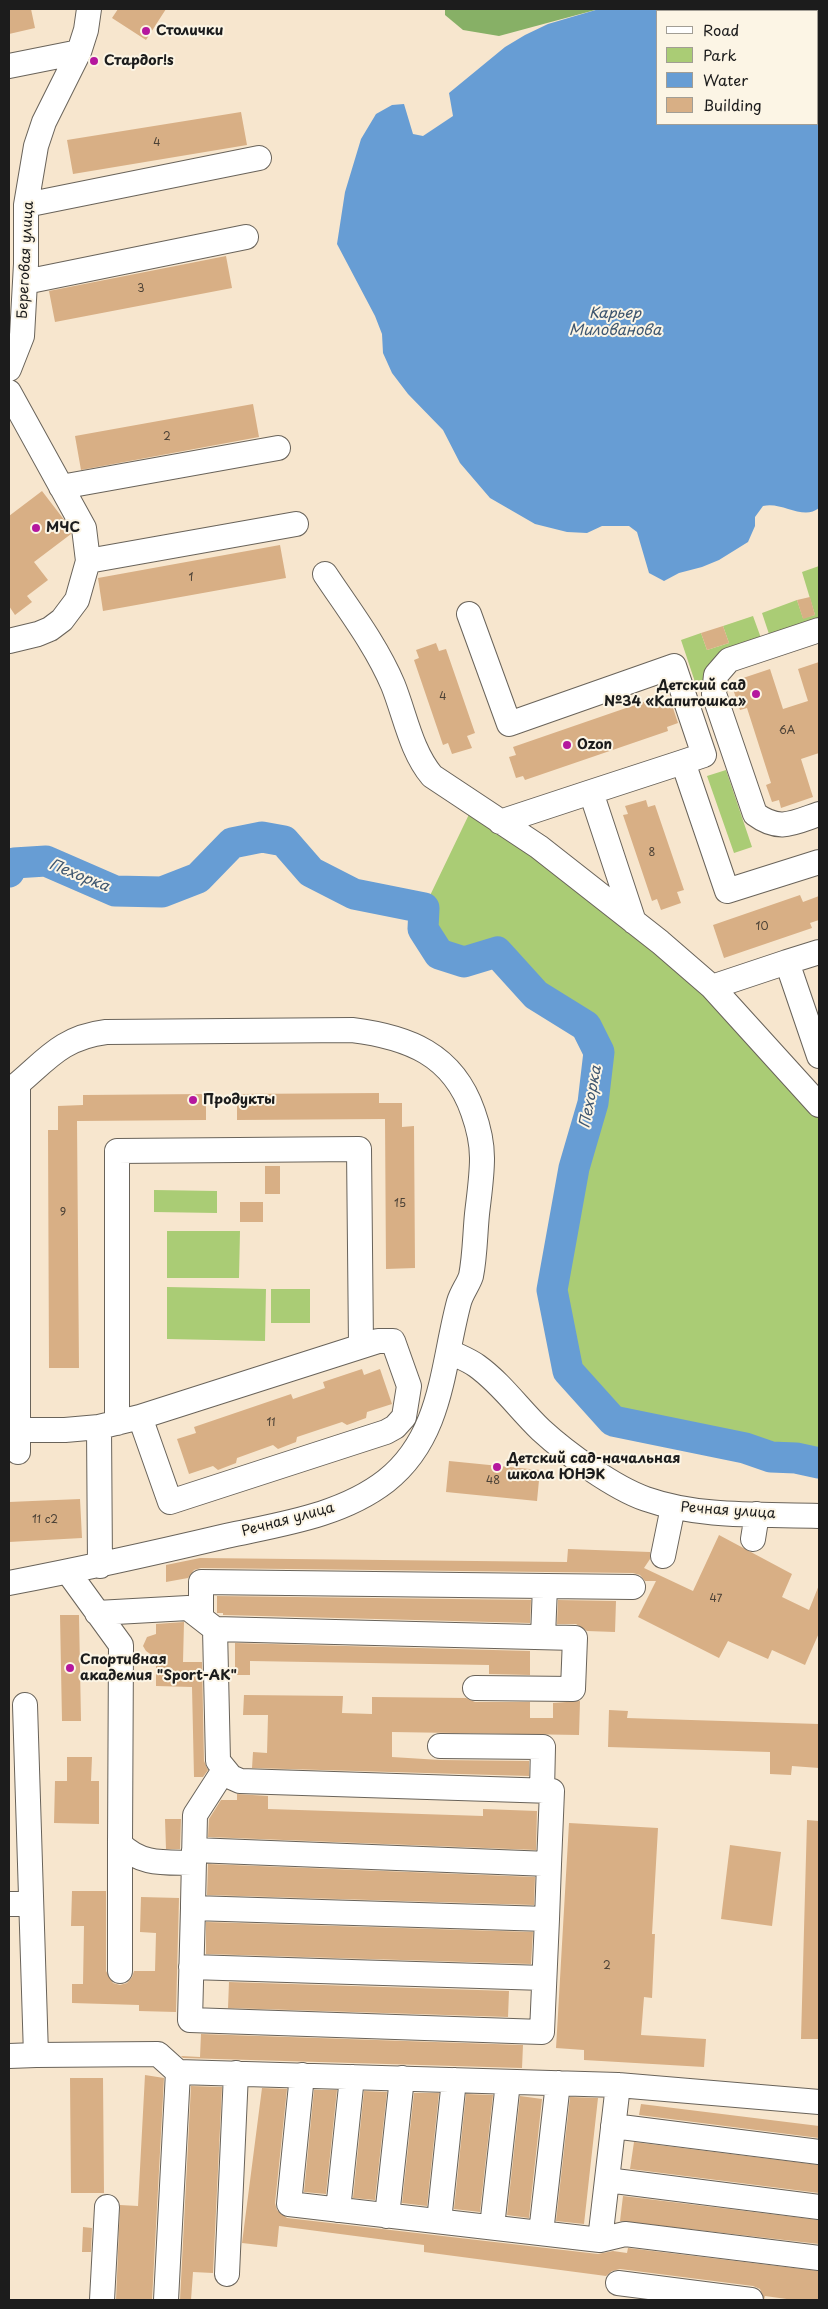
<!DOCTYPE html>
<meta charset="utf-8">
<style>
body{margin:0}
#map{position:relative;width:828px;height:2309px;overflow:hidden;background:#f7e6ce;font-family:"Playpen Sans",sans-serif}
canvas{display:block}
.frame{position:absolute;inset:0;border:10px solid #1c1c1c;pointer-events:none}
.legend{position:absolute;left:656px;top:10px;width:162px;height:115px;box-sizing:border-box;background:#fcf5e5;border:1px solid #a29e95;margin:0;padding:6px 9px;list-style:none;font-size:15px;color:#1c1c1c}
.legend li{display:flex;align-items:center;gap:10px;height:25px}
.legend b{width:25px;border:1px solid #a29e95}
</style>
<div id="map">
<canvas width="828" height="2309"></canvas>
<div class="frame"></div>
<ul class="legend">
<li><b style="height:6px;background:#fff"></b>Road</li>
<li><b style="height:14px;background:#aacc75"></b>Park</li>
<li><b style="height:14px;background:#679dd4"></b>Water</li>
<li><b style="height:14px;background:#d8af85"></b>Building</li>
</ul>
</div>
<script>
const c = document.querySelector('canvas').getContext('2d');
c.lineJoin = 'round';
function fill(path, color) {
  c.fillStyle = color;
  c.fill(path, 'evenodd');
}
function trace(path, color, width, dash) {
  c.strokeStyle = color;
  c.lineWidth = width;
  c.lineCap = dash ? 'butt' : 'round';
  c.setLineDash(dash || []);
  c.stroke(path);
}
function drawText(font, color, halo, rows, align = 'center') {
  c.font = font + ' "Playpen Sans",sans-serif';
  c.lineWidth = 4;
  c.setLineDash([]);
  c.textBaseline = 'middle';
  c.strokeStyle = halo;
  c.fillStyle = color;
  for (const [text, x, y, turn = 0] of rows) {
    c.save();
    c.translate(x, y);
    c.rotate((+turn || 0) * Math.PI / 180);
    c.textAlign = isNaN(turn) ? turn : align;
    if (halo) c.strokeText(text, 0, 0);
    c.fillText(text, 0, 0);
    c.restore();
  }
}
const green = new Path2D(`
 M 819,566 L 819,621 L 770,637 L 762,613 L 797,600 L 803,618 L 815,615 L 802,572 Z
 M 753,616 L 761,638 L 704,689 L 698,691 L 681,640 L 701,633 L 707,650 L 729,643 L 723,626 Z
 M 726,770 L 752,847 L 734,853 L 707,776 Z
 M 474,804 L 646,932 L 819,1105 L 819,1463 L 796,1458 L 771,1457 L 745,1448 L 613,1421 L 568,1371 L 552,1290 L 574,1168 L 593,1103 L 599,1052 L 586,1026 L 536,995 L 497,952 L 464,962 L 439,954 L 423,929 L 424,908 Z
 M 154,1190 L 217,1191 L 217,1213 L 154,1212 Z
 M 167,1231 L 240,1231 L 239,1278 L 167,1278 Z
 M 167,1287 L 266,1289 L 265,1341 L 167,1339 Z
 M 271,1289 L 310,1289 L 310,1323 L 271,1323 Z`);
const forest = new Path2D(`
 M 445,9 L 599,9 L 499,36 L 463,30 L 445,15 Z`);
const water = new Path2D(`
 M 599,9 L 819,9 L 819,508 C 803,521 782,501 763,506 L 755,517 L 755,526 L 748,542 L 719,560 L 702,567 L 679,573 L 664,581 L 649,573 L 637,532 L 629,526 L 602,526 L 587,533 L 567,532 L 535,524 L 490,498 L 460,463 L 443,430 L 408,394 L 392,373 L 383,353 L 382,334 L 375,316 L 337,244 L 345,192 L 361,139 L 376,114 L 392,105 L 404,104 L 413,134 L 423,136 L 453,116 L 449,93 L 505,47 L 525,35 L 548,24 ZM 657,11 L 817,11 L 817,124 L 657,124 Z`);
const river = new Path2D(`
 M 9,872 L 14,863 L 46,861 L 115,891 L 162,892 L 198,878 L 232,843 L 262,837 L 284,841 L 311,872 L 354,894 L 424,908 L 423,929 L 439,954 L 464,962 L 497,952 L 536,995 L 586,1026 L 599,1052 L 593,1103 L 574,1168 L 552,1290 L 568,1371 L 613,1421 L 745,1448 L 771,1457 L 796,1458 L 819,1463`);
const building = new Path2D(`
 M 9,9 L 31,9 L 35,28 L 9,34 Z
 M 118,9 L 166,9 L 146,40 L 112,18 Z
 M 241,112 L 247,145 L 73,174 L 67,140 Z
 M 226,256 L 232,288 L 55,322 L 49,291 Z
 M 253,404 L 259,437 L 81,470 L 75,436 Z
 M 42,491 L 65,521 L 71,534 L 34,562 L 48,580 L 27,596 L 32,602 L 15,615 L 9,606 L 9,516 Z
 M 280,545 L 286,578 L 103,611 L 98,578 Z
 M 810,597 L 815,615 L 803,619 L 797,600 Z
 M 723,626 L 729,643 L 707,650 L 701,633 Z
 M 436,643 L 439,651 L 446,649 L 475,733 L 467,736 L 472,748 L 452,754 L 448,743 L 443,745 L 414,660 L 419,658 L 416,650 Z
 M 819,662 L 819,753 L 801,759 L 813,797 L 781,808 L 779,800 L 772,802 L 766,785 L 771,783 L 747,708 L 740,710 L 733,689 L 739,687 L 737,680 L 770,669 L 783,709 L 808,701 L 798,669 Z
 M 655,698 L 658,706 L 671,702 L 678,723 L 667,727 L 668,731 L 525,780 L 523,776 L 516,778 L 509,757 L 516,755 L 513,747 Z
 M 646,800 L 648,807 L 655,805 L 684,890 L 677,892 L 681,903 L 661,910 L 657,899 L 652,901 L 623,815 L 628,814 L 625,806 Z
 M 800,895 L 803,902 L 819,896 L 819,920 L 810,923 L 812,928 L 724,958 L 713,925 Z
 M 379,1093 L 379,1103 L 402,1103 L 402,1127 L 414,1126 L 415,1268 L 386,1269 L 385,1119 L 237,1120 L 237,1094 Z
 M 206,1094 L 206,1120 L 77,1121 L 79,1368 L 49,1368 L 48,1130 L 58,1130 L 58,1106 L 83,1105 L 83,1095 Z
 M 265,1166 L 280,1166 L 280,1194 L 265,1194 Z
 M 240,1202 L 263,1202 L 263,1222 L 240,1222 Z
 M 362,1369 L 364,1375 L 380,1369 L 392,1404 L 367,1412 L 366,1418 L 347,1425 L 342,1422 L 297,1437 L 296,1442 L 278,1449 L 273,1445 L 237,1458 L 236,1463 L 218,1470 L 213,1466 L 189,1474 L 177,1439 L 196,1433 L 194,1427 L 291,1394 L 293,1399 L 325,1388 L 323,1382 Z
 M 449,1461 L 540,1470 L 537,1501 L 446,1492 Z
 M 80,1499 L 82,1538 L 9,1542 L 9,1502 Z
 M 719,1535 L 792,1574 L 782,1597 L 809,1610 L 819,1585 L 819,1633 L 805,1665 L 772,1650 L 768,1659 L 728,1641 L 719,1658 L 638,1617 L 656,1581 L 645,1581 L 640,1575 L 633,1573 L 201,1568 L 194,1570 L 188,1578 L 166,1582 L 166,1565 L 200,1558 L 567,1562 L 568,1549 L 650,1552 L 650,1559 L 644,1568 L 693,1591 Z
 M 217,1596 L 531,1600 L 530,1623 L 223,1615 L 223,1613 L 217,1613 Z
 M 558,1600 L 616,1601 L 615,1632 L 587,1631 L 576,1624 L 557,1624 Z
 M 60,1615 L 79,1615 L 81,1721 L 62,1721 Z
 M 184,1622 L 183,1662 L 202,1662 L 204,1761 L 208,1770 L 203,1777 L 194,1777 L 192,1687 L 156,1686 L 156,1658 L 146,1651 L 143,1646 L 147,1637 L 156,1634 L 156,1624 Z
 M 235,1643 L 530,1651 L 530,1675 L 489,1674 L 489,1665 L 250,1661 L 250,1675 L 235,1675 Z
 M 244,1695 L 343,1696 L 342,1713 L 372,1714 L 372,1697 L 466,1698 L 475,1702 L 530,1702 L 530,1718 L 553,1718 L 553,1703 L 580,1701 L 579,1735 L 392,1732 L 392,1757 L 440,1760 L 529,1761 L 529,1776 L 252,1768 L 253,1752 L 267,1753 L 268,1715 L 243,1715 Z
 M 609,1710 L 628,1711 L 627,1718 L 819,1724 L 819,1768 L 792,1766 L 791,1775 L 770,1774 L 770,1752 L 608,1747 Z
 M 67,1757 L 92,1757 L 91,1781 L 99,1781 L 99,1824 L 54,1823 L 55,1781 L 67,1781 Z
 M 237,1794 L 268,1796 L 268,1809 L 483,1816 L 483,1809 L 537,1811 L 536,1850 L 208,1837 L 209,1819 L 221,1800 L 237,1800 Z
 M 165,1819 L 181,1819 L 180,1849 L 166,1849 Z
 M 807,1820 L 819,1821 L 819,2039 L 801,2039 Z
 M 569,1823 L 658,1828 L 652,1934 L 655,1934 L 652,1998 L 644,1997 L 641,2035 L 706,2039 L 704,2067 L 584,2060 L 584,2050 L 556,2048 Z
 M 730,1845 L 781,1852 L 772,1926 L 721,1919 Z
 M 208,1864 L 535,1877 L 534,1905 L 207,1895 Z
 M 72,1891 L 106,1891 L 106,1971 L 113,1983 L 120,1985 L 127,1983 L 132,1977 L 134,1971 L 155,1971 L 156,1933 L 140,1932 L 141,1897 L 179,1898 L 176,2012 L 139,2011 L 139,2005 L 72,2003 L 72,1984 L 83,1984 L 84,1926 L 71,1926 Z
 M 206,1922 L 533,1932 L 531,1964 L 206,1954 Z
 M 229,1982 L 509,1991 L 508,2017 L 228,2008 Z
 M 201,2034 L 523,2045 L 522,2068 L 183,2058 L 181,2056 L 200,2057 Z
 M 145,2075 L 164,2078 L 152,2300 L 116,2300 L 120,2205 L 138,2206 Z
 M 70,2078 L 103,2078 L 104,2193 L 71,2193 Z
 M 191,2086 L 222,2087 L 213,2273 L 193,2272 L 191,2300 L 180,2300 Z
 M 262,2088 L 287,2089 L 275,2203 L 277,2210 L 287,2218 L 598,2254 L 613,2251 L 627,2253 L 628,2248 L 819,2271 L 819,2300 L 794,2300 L 765,2296 L 764,2300 L 760,2289 L 753,2286 L 620,2269 L 612,2271 L 606,2276 L 424,2252 L 424,2245 L 279,2226 L 277,2247 L 242,2243 Z
 M 314,2090 L 337,2090 L 326,2194 L 304,2192 Z
 M 364,2091 L 387,2092 L 375,2200 L 353,2198 Z
 M 414,2093 L 439,2093 L 427,2206 L 402,2203 Z
 M 466,2094 L 493,2095 L 480,2212 L 454,2209 Z
 M 520,2096 L 542,2099 L 529,2218 L 507,2215 Z
 M 570,2097 L 598,2098 L 584,2224 L 556,2221 Z
 M 641,2104 L 819,2126 L 819,2138 L 639,2115 Z
 M 634,2142 L 819,2165 L 819,2193 L 630,2169 Z
 M 623,2196 L 819,2220 L 819,2244 L 620,2221 Z
 M 83,2227 L 92,2228 L 91,2252 L 82,2252 Z`);
const minor = new Path2D(`
 M 9,66 L 79,52
 M 26,205 L 259,158
 M 25,282 L 246,237
 M 9,369 L 22,336 L 26,264 L 26,205 L 36,146 L 44,122 L 79,52 L 86,30 L 89,9
 M 9,392 L 84,528 L 88,561 L 77,600 L 62,620 L 50,629 L 38,634 L 9,641
 M 61,487 L 278,448
 M 88,561 L 296,524
 M 325,574 C 349,610 376,645 393,685 C 405,715 411,751 432,776 L 539,847 L 660,942 L 712,987 L 819,1105
 M 469,614 L 509,724 L 674,666 L 704,755 L 683,762 L 727,891 L 819,862
 M 819,630 L 729,660 L 716,675 L 714,694 L 755,814 C 779,832 793,823 819,814
 M 500,822 L 591,792
 M 634,922 L 591,792 L 683,762
 M 819,952 L 787,962 L 819,1056
 M 712,987 L 787,962
 M 18,1084 L 18,1452
 M 9,1091 C 44,1064 58,1038 106,1032 L 352,1030 C 408,1037 453,1054 473,1112 C 478,1126 482,1142 482,1158 C 482,1177 479,1196 477,1214 C 475,1234 475,1256 471,1276 C 468,1285 462,1292 459,1302 C 442,1365 443,1436 386,1481 C 341,1516 280,1524 226,1536 C 154,1553 82,1569 9,1583
 M 450,1352 C 458,1356 469,1360 477,1366 C 502,1384 519,1409 541,1430 C 566,1453 614,1488 646,1499 C 700,1518 762,1514 819,1516
 M 117,1423 L 117,1151 L 359,1149 L 361,1346
 M 99,1427 L 100,1566
 M 18,1430 L 65,1430 L 99,1427 L 140,1417 L 378,1341 L 393,1341 L 409,1386 L 404,1417 L 395,1427 L 386,1432 L 170,1502 L 140,1417
 M 753,1539 L 757,1514
 M 663,1556 L 673,1507
 M 68,1572 L 121,1645 L 120,1844 C 142,1866 165,1862 194,1863
 M 97,1613 L 188,1608 L 215,1629 L 575,1638 L 573,1689 L 475,1688
 M 201,1617 L 201,1582 L 633,1587
 M 215,1629 L 218,1761 L 231,1777 L 240,1781 L 552,1791 L 549,1864
 M 543,1637 L 545,1586
 M 25,1705 L 36,2055 L 158,2054 L 178,2072 L 618,2085 L 819,2102
 M 440,1746 L 543,1747 L 542,1791
 M 194,1850 L 549,1864 L 547,1919
 M 9,1904 L 31,1904
 M 193,1908 L 547,1919 L 542,2032 L 190,2020 L 193,1908 L 193,1904 L 195,1815 L 224,1770
 M 191,1967 L 544,1978
 M 120,1971 L 120,1844
 M 9,2056 L 36,2055
 M 302,2075 L 289,2204 L 600,2240 L 618,2085
 M 613,2126 L 819,2152
 M 607,2180 L 819,2207
 M 338,2210 L 352,2077
 M 387,2216 L 402,2078
 M 439,2221 L 454,2080
 M 492,2227 L 508,2082
 M 541,2233 L 558,2083
 M 600,2240 L 625,2234 L 819,2258
 M 227,2274 L 236,2073
 M 618,2283 L 751,2300
 M 102,2300 L 107,2207
 M 166,2300 L 178,2072`);
const markers = [
 [146,31,5,"#b5179e"],
 [94,61,5,"#b5179e"],
 [36,528,5,"#b5179e"],
 [756,694,5,"#b5179e"],
 [567,745,5,"#b5179e"],
 [193,1100,5,"#b5179e"],
 [497,1467,5,"#b5179e"],
 [70,1668,5,"#b5179e"]
];
const numberNames = [
 ["4",157,143],
 ["3",141,289],
 ["2",167,437],
 ["1",191,578],
 ["4",443,697],
 ["6А",787,731],
 ["8",652,853],
 ["10",762,927],
 ["15",400,1204],
 ["9",63,1213],
 ["11",271,1423],
 ["48",493,1481],
 ["11 с2",45,1520],
 ["47",716,1599],
 ["2",607,1966]
];
const poiNames = [
 ["Столички",156,31],
 ["Стардог!s",104,61],
 ["МЧС",46,528],
 ["Детский сад",746,686,"right"],
 ["№34 «Капитошка»",746,702,"right"],
 ["Ozon",577,745],
 ["Продукты",203,1100],
 ["Детский сад-начальная",507,1459],
 ["школа ЮНЭК",507,1475],
 ["Спортивная",80,1660],
 ["академия \"Sport-AK\"",80,1676]
];
const streetNames = [
 ["Береговая улица",26,260,-87],
 ["Речная улица",728,1511,4],
 ["Речная улица",288,1520,-15]
];
const waterNames = [
 ["Карьер",615,314],
 ["Милованова",615,331],
 ["Пехорка",79,876,22],
 ["Пехорка",591,1097,-79]
];
fill(green, '#aacc75');
fill(forest, '#87b066');
fill(water, '#679dd4');
trace(river, '#679dd4', 31);
fill(building, '#d8af85');
trace(minor, '#69635a', 26);
trace(minor, '#fff', 24);
for (const [x, y, r, color] of markers) {
  const dot = new Path2D();
  dot.arc(x, y, r, 0, 2 * Math.PI);
  c.fillStyle = color;
  c.fill(dot);
  trace(dot, '#fcf5e5', 2);
}
drawText('11px', '#4b4136', null, numberNames);
drawText('bold 14px', '#1c1c1c', '#fcf5e5', poiNames, 'left');
drawText('14px', '#1c1c1c', '#fcf5e5', streetNames);
drawText('italic 15px', '#3e566f', '#fcf5e5', waterNames);
</script>
